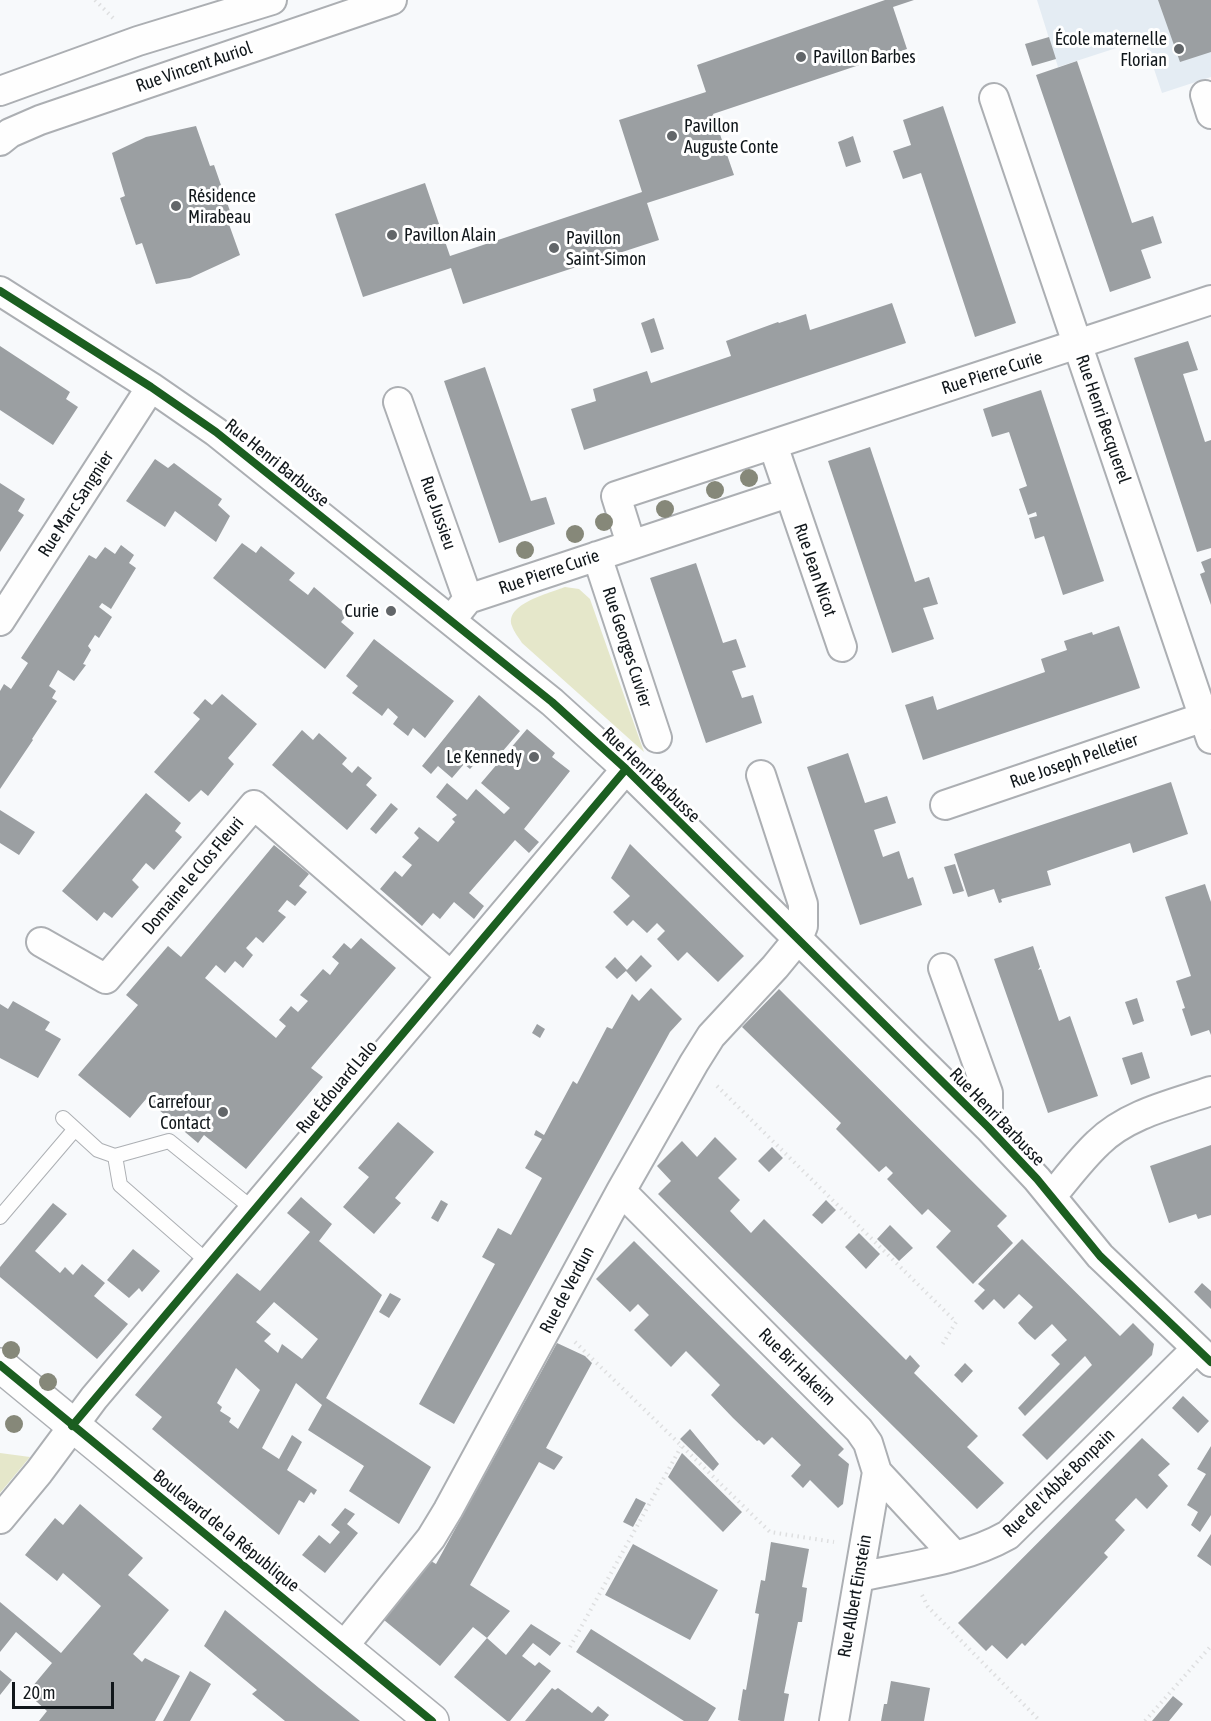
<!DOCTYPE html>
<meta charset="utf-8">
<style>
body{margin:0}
#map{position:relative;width:1211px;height:1721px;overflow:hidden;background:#f7f9fb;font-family:"Asap Condensed",sans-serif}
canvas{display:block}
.scale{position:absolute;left:12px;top:1682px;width:102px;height:27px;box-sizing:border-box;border:3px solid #11171b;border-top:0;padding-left:8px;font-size:18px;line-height:21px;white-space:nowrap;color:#11171b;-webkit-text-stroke:4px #fff;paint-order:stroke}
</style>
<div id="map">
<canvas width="1211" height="1721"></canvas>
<div class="scale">20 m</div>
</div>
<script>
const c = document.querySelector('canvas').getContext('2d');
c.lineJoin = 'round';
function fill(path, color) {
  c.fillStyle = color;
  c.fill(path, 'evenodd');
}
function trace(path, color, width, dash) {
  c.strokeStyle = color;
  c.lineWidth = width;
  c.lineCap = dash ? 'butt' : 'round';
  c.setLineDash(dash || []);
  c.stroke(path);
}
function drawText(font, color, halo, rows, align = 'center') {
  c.font = font + ' "Asap Condensed",sans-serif';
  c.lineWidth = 6;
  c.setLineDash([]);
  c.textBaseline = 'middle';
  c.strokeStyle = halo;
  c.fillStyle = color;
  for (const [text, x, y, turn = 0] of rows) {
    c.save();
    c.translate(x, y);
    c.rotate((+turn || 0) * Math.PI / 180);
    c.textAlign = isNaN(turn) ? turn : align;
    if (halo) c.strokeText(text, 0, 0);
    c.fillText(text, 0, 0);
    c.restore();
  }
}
const built = new Path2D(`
 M 1037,0 L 1211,0 L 1211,77 L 1162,93 L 1144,39 L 1058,67 Z`);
const green = new Path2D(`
 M 565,587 L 579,589 L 590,599 L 644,752 L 522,643 C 519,638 514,632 512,626 C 504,604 550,593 565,587 Z
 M 0,1453 L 30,1457 L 0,1493 Z`);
const building = new Path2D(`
 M 885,0 L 914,0 L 893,7 L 907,49 L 713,114 L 734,175 L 647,203 L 659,240 L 463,304 L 451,268 L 363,297 L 335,214 L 425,183 L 450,256 L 642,192 L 619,120 L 706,92 L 697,65 Z
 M 1158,0 L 1211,0 L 1211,52 L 1180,62 Z
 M 1049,37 L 1056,59 L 1032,66 L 1025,44 Z
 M 1077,61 L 1132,223 L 1153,216 L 1162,243 L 1141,250 L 1151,278 L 1110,292 L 1036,75 Z
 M 943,106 L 1016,323 L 975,337 L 921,173 L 903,179 L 893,151 L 911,145 L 903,120 Z
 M 196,126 L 210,166 L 214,165 L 231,214 L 226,216 L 240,255 L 190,278 L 156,284 L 142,243 L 136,245 L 120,198 L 125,196 L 112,153 L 146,137 Z
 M 853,136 L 861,162 L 846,167 L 838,142 Z
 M 892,303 L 906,343 L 584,450 L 571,409 L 596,401 L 593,389 L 647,371 L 651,383 L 731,356 L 726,341 L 778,322 L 779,323 L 806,314 L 810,330 Z
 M 654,318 L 664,349 L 651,353 L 641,323 Z
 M 1188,341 L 1198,370 L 1183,374 L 1205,442 L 1211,440 L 1211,548 L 1197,552 L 1134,358 Z
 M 0,346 L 70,392 L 66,399 L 78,407 L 53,445 L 0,410 Z
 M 485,367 L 531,501 L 546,497 L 555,524 L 499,543 L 444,381 Z
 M 1041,390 L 1104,581 L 1063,595 L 1044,536 L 1035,539 L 1029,518 L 1037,516 L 1036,512 L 1028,515 L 1019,489 L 1027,486 L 1009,432 L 992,437 L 983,409 Z
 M 870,447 L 915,582 L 929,577 L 938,604 L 923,608 L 934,639 L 892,653 L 828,461 Z
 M 155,459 L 168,468 L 174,463 L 222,499 L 218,505 L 230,516 L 216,542 L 175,511 L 165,527 L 126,501 Z
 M 0,483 L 25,499 L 18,511 L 24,515 L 0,552 Z
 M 242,543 L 256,553 L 261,546 L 295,573 L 289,580 L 299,588 L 308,595 L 314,587 L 347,615 L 341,622 L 354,633 L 325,669 L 213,578 Z
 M 121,545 L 134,555 L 129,563 L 136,568 L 111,609 L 102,603 L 99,607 L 112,617 L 99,638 L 95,635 L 88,646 L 91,650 L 83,664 L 86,665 L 74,681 L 58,670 L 49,686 L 56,691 L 52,698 L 57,701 L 32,739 L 33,740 L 0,789 L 0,691 L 4,684 L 11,689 L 28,663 L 21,658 L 89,555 L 96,559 L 105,547 L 115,554 Z
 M 1211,558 L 1211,605 L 1200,574 L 1205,572 L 1201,562 Z
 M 696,563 L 723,643 L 736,639 L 746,667 L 732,671 L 742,698 L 753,695 L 762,723 L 706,743 L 650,578 Z
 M 1119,626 L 1140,688 L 923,760 L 905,705 L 933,696 L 937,710 L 1045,672 L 1041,659 L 1067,650 L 1064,641 L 1092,632 L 1093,635 Z
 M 374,639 L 454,701 L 425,738 L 413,728 L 408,736 L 393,724 L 398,717 L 388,708 L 382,716 L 352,693 L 358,686 L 346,676 Z
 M 222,694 L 257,724 L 228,758 L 234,764 L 212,791 L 208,796 L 201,790 L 189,802 L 154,772 L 200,719 L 193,713 L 205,699 L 212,705 Z
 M 479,695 L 520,731 L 490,766 L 480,758 L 470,769 L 464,764 L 452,778 L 438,766 L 431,774 L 422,766 Z
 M 527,729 L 555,753 L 552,757 L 570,771 L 524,829 L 539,842 L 529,853 L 515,840 L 469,893 L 484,906 L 474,919 L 454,902 L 440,919 L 433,913 L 422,926 L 380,889 L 395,871 L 402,877 L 412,865 L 402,857 L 419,838 L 414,833 L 419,827 L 438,842 L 455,822 L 452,819 L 457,815 L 436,797 L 447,783 L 467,800 L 476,789 L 504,814 L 510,808 L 481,783 Z
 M 302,730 L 313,740 L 319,733 L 347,758 L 342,764 L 352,773 L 358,766 L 372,778 L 366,785 L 377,795 L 347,830 L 272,765 Z
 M 848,753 L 865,803 L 887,796 L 896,823 L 874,830 L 883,857 L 899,851 L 908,879 L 913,877 L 922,905 L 860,925 L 807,767 Z
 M 1171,782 L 1188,834 L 1133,853 L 1130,843 L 1047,871 L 1051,885 L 1001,899 L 1002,902 L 999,903 L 994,889 L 968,897 L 954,854 Z
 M 146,793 L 181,823 L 175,831 L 182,837 L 154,870 L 146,863 L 132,880 L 139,887 L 112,918 L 104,912 L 97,921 L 62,891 Z
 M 391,803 L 398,809 L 376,834 L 370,829 Z
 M 0,810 L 35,832 L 19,855 L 0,843 Z
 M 630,844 L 744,956 L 718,982 L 687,952 L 678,961 L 657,939 L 665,931 L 657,923 L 647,933 L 633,920 L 627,926 L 613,912 L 630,896 L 611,878 Z
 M 274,845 L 309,874 L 299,886 L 307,892 L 295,906 L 287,900 L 278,911 L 286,917 L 263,943 L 256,937 L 246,948 L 253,955 L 243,968 L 235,961 L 225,973 L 216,965 L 205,978 L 276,1038 L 286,1026 L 279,1020 L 291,1006 L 298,1012 L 308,1001 L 300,995 L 323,969 L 330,975 L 339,963 L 332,957 L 344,943 L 351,949 L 361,938 L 396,968 L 311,1068 L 323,1077 L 246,1169 L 204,1135 L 198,1143 L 146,1099 L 130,1118 L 78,1075 L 138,1005 L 126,995 L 168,946 L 181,957 Z
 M 955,864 L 964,891 L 953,894 L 944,867 Z
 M 1205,884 L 1211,902 L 1211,1035 L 1209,1030 L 1191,1036 L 1182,1009 L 1185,1008 L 1176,981 L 1191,976 L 1165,897 Z
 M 1033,946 L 1040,967 L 1038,970 L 1041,969 L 1059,1021 L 1070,1016 L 1098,1096 L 1048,1113 L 994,959 Z
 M 641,955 L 652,966 L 636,982 L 626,971 Z
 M 615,957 L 627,970 L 617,979 L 605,967 Z
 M 651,988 L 682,1019 L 670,1032 L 454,1424 L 419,1404 L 495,1264 L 482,1257 L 498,1228 L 511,1235 L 542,1178 L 525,1168 L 542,1139 L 534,1135 L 536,1130 L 544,1135 L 573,1081 L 577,1084 L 607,1027 L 612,1029 L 632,994 L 639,1001 Z
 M 779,989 L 1007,1216 L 997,1226 L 1013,1243 L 973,1284 L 936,1247 L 951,1231 L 928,1209 L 922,1215 L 887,1179 L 893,1173 L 886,1166 L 879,1172 L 836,1129 L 841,1123 L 742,1027 Z
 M 1137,998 L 1144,1021 L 1133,1025 L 1125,1002 Z
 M 13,1001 L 50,1022 L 45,1030 L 61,1039 L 38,1078 L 0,1058 L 0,1004 L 8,1009 Z
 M 537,1024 L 545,1029 L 540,1038 L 532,1033 Z
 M 1142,1052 L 1150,1078 L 1131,1085 L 1122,1058 Z
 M 398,1122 L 434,1152 L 395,1198 L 401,1203 L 374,1234 L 343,1207 L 369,1177 L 358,1168 Z
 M 715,1137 L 737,1159 L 718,1178 L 740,1200 L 730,1211 L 751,1233 L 764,1219 L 906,1360 L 910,1355 L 920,1366 L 914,1373 L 978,1436 L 967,1447 L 1004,1483 L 977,1509 L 658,1194 L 671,1181 L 657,1166 L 682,1141 L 697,1157 Z
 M 1211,1145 L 1211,1215 L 1198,1219 L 1196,1214 L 1169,1223 L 1150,1166 Z
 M 772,1147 L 783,1158 L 769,1172 L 758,1161 Z
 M 301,1197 L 332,1224 L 319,1241 L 382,1295 L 326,1398 L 431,1467 L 399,1524 L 349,1491 L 364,1466 L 308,1430 L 322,1405 L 296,1383 L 262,1448 L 279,1459 L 292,1435 L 302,1442 L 287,1470 L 317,1490 L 314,1495 L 311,1492 L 304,1503 L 299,1500 L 279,1535 L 152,1429 L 162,1417 L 135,1395 L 237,1273 L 260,1291 L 310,1232 L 287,1213 ZM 274,1302 L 318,1339 L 302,1359 L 282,1344 L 278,1353 L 264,1341 L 271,1334 L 256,1322 ZM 236,1368 L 260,1390 L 238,1429 L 229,1422 L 231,1418 L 220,1411 L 222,1407 L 217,1403 Z
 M 441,1200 L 448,1204 L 438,1222 L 431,1218 Z
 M 826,1200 L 836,1210 L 822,1224 L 812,1215 Z
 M 53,1203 L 67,1214 L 35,1251 L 60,1273 L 65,1267 L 73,1275 L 82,1264 L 105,1283 L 94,1296 L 128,1324 L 97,1359 L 0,1277 L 0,1267 Z
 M 890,1225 L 913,1248 L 899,1261 L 877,1239 Z
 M 859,1233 L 880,1254 L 866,1269 L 845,1247 Z
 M 1022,1239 L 1120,1336 L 1133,1323 L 1154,1344 L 1152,1355 L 1047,1460 L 1022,1435 L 1092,1365 L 1085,1356 L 1025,1416 L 1018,1408 L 1060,1364 L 1051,1355 L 1067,1340 L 1052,1324 L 1035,1340 L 1026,1332 L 1018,1323 L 1033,1307 L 1019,1294 L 1004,1309 L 994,1299 L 983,1310 L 974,1301 L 985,1290 L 978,1284 Z
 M 634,1241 L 844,1449 L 838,1455 L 849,1464 L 843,1504 L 838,1508 L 810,1480 L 803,1488 L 791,1476 L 801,1465 L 772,1437 L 764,1445 L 759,1440 L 757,1441 L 733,1418 L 711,1395 L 720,1385 L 686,1351 L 671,1367 L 634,1330 L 649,1315 L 638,1304 L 630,1312 L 596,1279 Z
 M 133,1249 L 160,1271 L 142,1292 L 139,1288 L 129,1298 L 107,1280 Z
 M 1202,1283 L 1211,1291 L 1211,1309 L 1194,1292 Z
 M 390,1293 L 401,1299 L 389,1318 L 379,1312 Z
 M 557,1343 L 585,1356 L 592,1363 L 546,1448 L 563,1457 L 554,1470 L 539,1462 L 470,1585 L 510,1611 L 487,1638 L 506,1655 L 531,1624 L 561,1643 L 550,1656 L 533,1643 L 522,1656 L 535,1666 L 539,1662 L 551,1671 L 510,1721 L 507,1721 L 454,1677 L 487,1638 L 473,1627 L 440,1666 L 384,1620 L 431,1561 L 436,1564 Z
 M 965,1363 L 973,1371 L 962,1383 L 954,1375 Z
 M 1183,1396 L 1209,1421 L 1198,1433 L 1172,1408 Z
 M 690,1429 L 719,1464 L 713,1471 L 680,1439 Z
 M 1142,1438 L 1170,1464 L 1158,1475 L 1168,1486 L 1147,1509 L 1136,1498 L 1115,1520 L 1125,1530 L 1104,1553 L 1108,1557 L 1025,1646 L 1022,1643 L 1007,1659 L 992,1645 L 986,1651 L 958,1623 Z
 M 1211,1446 L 1211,1515 L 1200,1532 L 1191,1525 L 1198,1512 L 1187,1505 L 1206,1474 L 1197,1469 Z
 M 682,1453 L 742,1512 L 723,1532 L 668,1477 Z
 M 636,1498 L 646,1503 L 633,1527 L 623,1522 Z
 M 80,1504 L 143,1558 L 128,1575 L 169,1610 L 133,1654 L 142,1662 L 145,1658 L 180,1676 L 155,1721 L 39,1721 L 47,1711 L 27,1693 L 52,1663 L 16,1632 L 0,1652 L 0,1602 L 61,1653 L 101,1606 L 63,1573 L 57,1581 L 25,1555 L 55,1518 L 63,1525 Z
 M 345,1508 L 355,1514 L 347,1524 L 358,1533 L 325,1573 L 302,1555 L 319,1535 L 330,1544 L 340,1532 L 331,1525 Z
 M 1211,1534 L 1211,1566 L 1197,1556 Z
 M 771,1542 L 809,1549 L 802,1587 L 807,1588 L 802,1622 L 798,1622 L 784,1693 L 789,1694 L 784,1721 L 741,1721 L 738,1720 L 743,1689 L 746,1690 L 759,1614 L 755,1613 L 761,1580 L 765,1581 Z
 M 633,1544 L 718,1590 L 690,1640 L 605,1595 Z
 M 225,1610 L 319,1688 L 360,1721 L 285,1721 L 252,1694 L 257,1690 L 204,1646 Z
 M 591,1629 L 716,1708 L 708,1721 L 684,1721 L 576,1652 Z
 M 0,1670 L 12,1680 L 0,1695 Z
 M 190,1671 L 211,1684 L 190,1721 L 163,1721 Z
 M 891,1681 L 930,1688 L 924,1721 L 881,1721 L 884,1704 L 887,1704 Z
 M 552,1688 L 555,1690 L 558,1688 L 592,1713 L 598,1706 L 609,1715 L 604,1721 L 525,1721 Z
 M 1173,1696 L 1183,1704 L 1169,1721 L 1152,1721 Z`);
const path = new Path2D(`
 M 95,0 L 113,18
 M 717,1086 L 956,1322 L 942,1345
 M 575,1342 L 770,1532 L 834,1542
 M 922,1595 L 928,1607 L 1040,1721
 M 570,1647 L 681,1447
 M 1145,1721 L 1211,1646`);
const lane = new Path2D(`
 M 63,1118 L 98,1150 L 115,1156
 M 0,1217 L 75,1129
 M 208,1262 L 120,1185 L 115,1156 L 169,1141 L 253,1209`);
const street = new Path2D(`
 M 0,91 L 138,41 L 272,0
 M 1205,95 L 1211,114
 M 994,98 L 1211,739
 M 0,141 L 10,133 L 40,120 L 392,0
 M 0,291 L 151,387 L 216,432 L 552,702 L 626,769 L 988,1127 L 1037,1179 L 1100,1256 L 1211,1362
 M 398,402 L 468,599 L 456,614
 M 773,445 L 842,647
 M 631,544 L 616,496 L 1211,300
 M 597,556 L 657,738
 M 468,599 L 788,493
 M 0,621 L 151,387
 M 945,805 L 1204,717
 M 41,942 L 106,979 L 254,805 L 450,975
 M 943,968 L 988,1093 L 988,1127
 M 621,1191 L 859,1430 L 868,1443 L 877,1472 L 955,1556
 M 1052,1196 C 1067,1178 1081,1159 1098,1143 C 1127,1114 1173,1104 1211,1091
 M 0,1519 L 39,1472 L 94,1398 L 626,769
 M 859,1577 C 908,1566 964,1560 1008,1535 L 1196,1349
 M 343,1647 L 431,1538 L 448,1510 L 621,1191 L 694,1063 L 711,1036 L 775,967 L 798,939 L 803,926 L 803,904 L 761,775
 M 834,1721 L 877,1472`);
const secondary = new Path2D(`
 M 0,1365 L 432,1721`);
const cycleway = new Path2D(`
 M 0,291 L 151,387 L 216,432 L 552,702 L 626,769 L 988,1127 L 1037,1179 L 1100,1256 L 1211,1362
 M 0,1365 L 432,1721
 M 72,1426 L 626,769`);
const trees = [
 [749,478],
 [715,490],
 [665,509],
 [604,522],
 [575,534],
 [525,550],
 [11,1350],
 [48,1382],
 [14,1424]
];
const markers = [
 [1179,49,6,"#626669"],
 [801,57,6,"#626669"],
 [672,136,6,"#626669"],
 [176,206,6,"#626669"],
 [392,235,6,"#626669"],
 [554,248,6,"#626669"],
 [391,611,6,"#626669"],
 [534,757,6,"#626669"],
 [223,1112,6,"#626669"]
];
const poiNames = [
 ["École maternelle",1167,39,"right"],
 ["Florian",1167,60,"right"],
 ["Pavillon Barbes",813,57],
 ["Pavillon",684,126],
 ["Auguste Conte",684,147],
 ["Résidence",188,196],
 ["Mirabeau",188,217],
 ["Pavillon Alain",404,235],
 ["Pavillon",566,238],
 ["Saint-Simon",566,259],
 ["Curie",379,611,"right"],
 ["Le Kennedy",522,757,"right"],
 ["Carrefour",211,1102,"right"],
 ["Contact",211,1123,"right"]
];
const streetNames = [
 ["Rue Vincent Auriol",194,67,-19],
 ["Rue Pierre Curie",992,373,-18],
 ["Rue Henri Becquerel",1103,419,71],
 ["Rue Henri Barbusse",277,463,39],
 ["Rue Marc Sangnier",76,504,-57],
 ["Rue Jussieu",438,513,71],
 ["Rue Jean Nicot",815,570,71],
 ["Rue Pierre Curie",549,572,-19],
 ["Rue Georges Cuvier",627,647,72],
 ["Rue Joseph Pelletier",1074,761,-19],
 ["Rue Henri Barbusse",651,775,44],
 ["Domaine le Clos Fleuri",193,876,-50],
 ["Rue Édouard Lalo",337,1087,-50],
 ["Rue Henri Barbusse",997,1117,46],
 ["Rue de Verdun",567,1290,-62],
 ["Rue Bir Hakeim",797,1367,45],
 ["Rue de l'Abbé Bonpain",1059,1483,-44],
 ["Boulevard de la République",226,1531,39],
 ["Rue Albert Einstein",855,1596,-80]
];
fill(built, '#e4ecf3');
fill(green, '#e5e7ca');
fill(building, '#9b9fa2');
trace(lane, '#acafb3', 16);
trace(street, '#acafb3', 32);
trace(secondary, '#acafb3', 36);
trace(path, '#dedfe0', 4, [1.5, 4.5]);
trace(lane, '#fefefe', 14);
trace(street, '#fefefe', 28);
trace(secondary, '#fefefe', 33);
trace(cycleway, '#1b5e20', 8);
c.fillStyle = '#868879';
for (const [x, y] of trees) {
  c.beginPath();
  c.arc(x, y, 9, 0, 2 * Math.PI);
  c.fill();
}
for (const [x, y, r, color] of markers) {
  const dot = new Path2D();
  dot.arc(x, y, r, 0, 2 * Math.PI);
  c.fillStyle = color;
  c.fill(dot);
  trace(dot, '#fff', 2);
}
drawText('18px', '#11171b', '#fff', poiNames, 'left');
drawText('18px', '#11171b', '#fff', streetNames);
</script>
